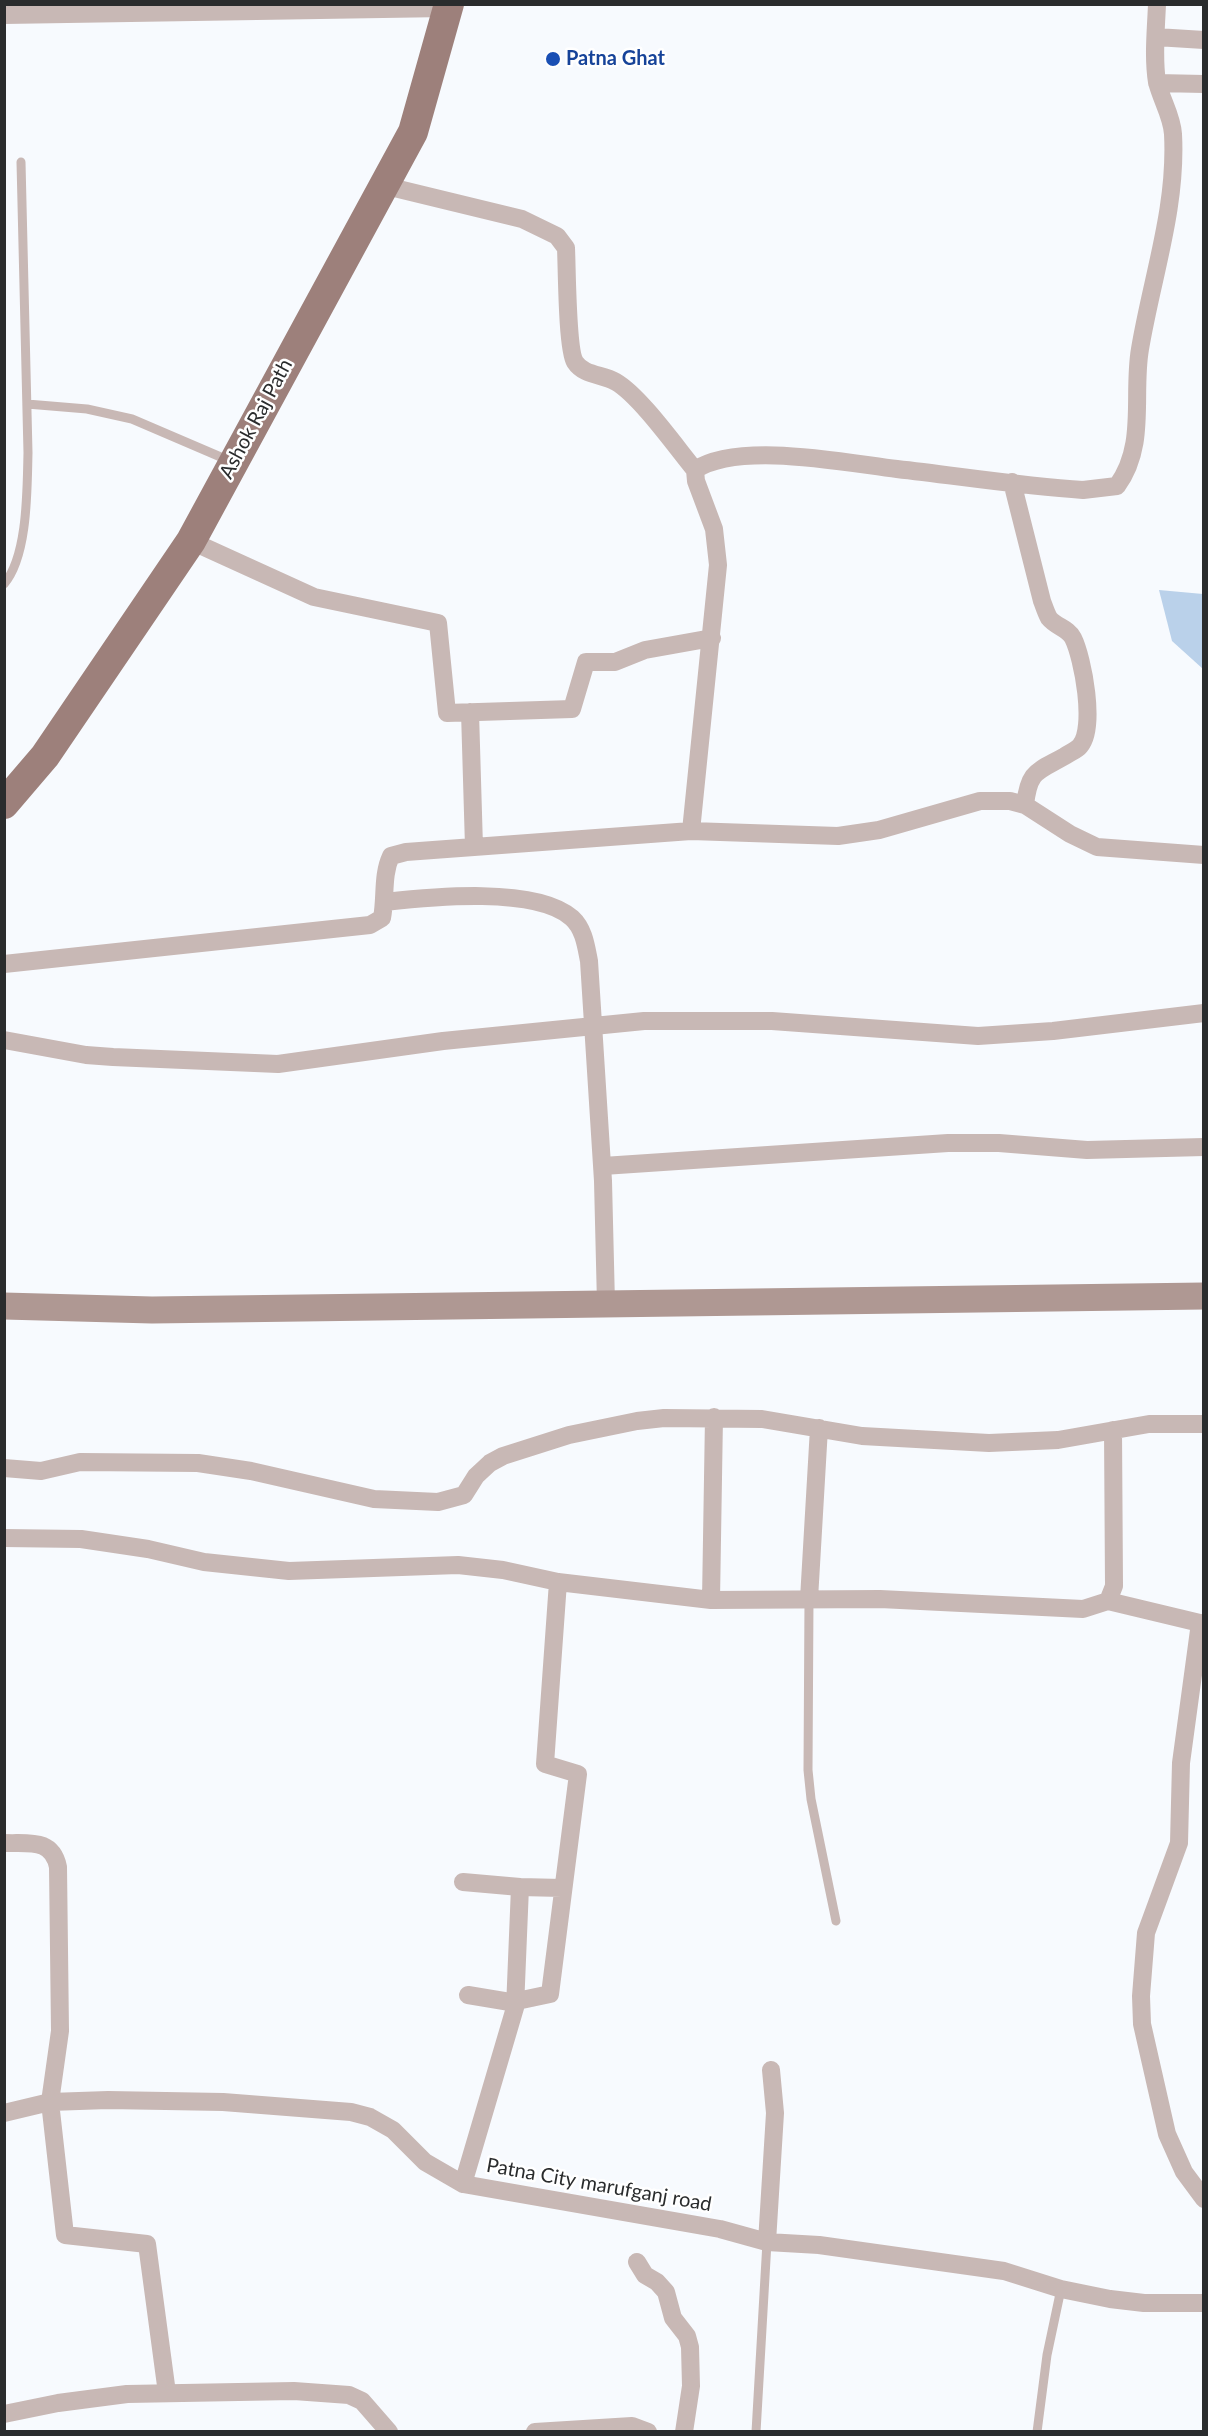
<!DOCTYPE html>
<style>
body{margin:0}
#map{position:relative;width:1208px;height:2436px;overflow:hidden;background:#f7fafe;font-family:Lato,sans-serif}
canvas{display:block}
.frame{position:absolute;inset:0;border:6px solid #2a2c2d;pointer-events:none}
</style>
<div id="map">
<canvas width="1208" height="2436"></canvas>
<div class="frame"></div>
</div>
<script>
const c = document.querySelector('canvas').getContext('2d');
c.lineJoin = 'round';
function fill(path, color) {
  c.fillStyle = color;
  c.fill(path, 'evenodd');
}
function trace(path, color, width, dash) {
  c.strokeStyle = color;
  c.lineWidth = width;
  c.lineCap = dash ? 'butt' : 'round';
  c.setLineDash(dash || []);
  c.stroke(path);
}
function drawText(font, color, halo, rows, align = 'center') {
  c.font = font + ' Lato,sans-serif';
  c.lineWidth = 5;
  c.setLineDash([]);
  c.textBaseline = 'middle';
  c.strokeStyle = halo;
  c.fillStyle = color;
  for (const [text, x, y, turn = 0] of rows) {
    c.save();
    c.translate(x, y);
    c.rotate((+turn || 0) * Math.PI / 180);
    c.textAlign = isNaN(turn) ? turn : align;
    if (halo) c.strokeText(text, 0, 0);
    c.fillText(text, 0, 0);
    c.restore();
  }
}
const water = new Path2D(`
 M 1159,590 L 1203,594 L 1203,669 L 1172,641 Z`);
const service = new Path2D(`
 M 27,404 L 87,409 L 132,419 L 230,461
 M 4,584 C 28,556 27,489 28,453 L 21,162
 M 809,1599 L 808,1770 L 811,1799 L 836,1921
 M 756,2432 L 767,2242
 M 1037,2432 L 1047,2355 L 1061,2289`);
const minor = new Path2D(`
 M 1157,4 C 1156,30 1153,57 1157,82 C 1161,99 1172,116 1173,134 C 1177,208 1152,277 1140,349 C 1132,395 1147,445 1117,486 L 1083,490 C 1021,486 959,476 897,469 C 846,463 739,441 695,470 L 696,481 L 714,529 L 718,565 L 691,831 L 838,836 L 879,830 L 980,801 L 1010,801 L 1025,805 L 1070,834 L 1097,847 L 1204,855
 M 4,15 L 446,8
 M 1156,37 L 1204,40
 M 1157,83 L 1204,84
 M 382,185 L 522,219 L 557,236 L 566,248 C 567,268 567,349 575,362 C 584,376 603,374 616,382 C 640,396 676,447 695,470
 M 1012,482 L 1042,601 C 1044,606 1046,613 1049,618 C 1056,627 1068,628 1073,638 C 1083,658 1096,728 1080,746 C 1077,750 1069,753 1065,756 C 1037,772 1029,770 1025,805
 M 191,541 L 314,597 L 438,623 L 447,713 L 572,709 L 586,662 L 615,662 L 645,650 L 712,638
 M 470,712 L 474,847
 M 385,902 C 431,897 536,886 572,918 C 584,929 586,946 589,961 L 603,1181 L 606,1304
 M 4,964 L 370,925 L 382,918 C 386,897 382,875 391,856 L 406,852 L 691,831
 M 4,1040 L 86,1055 L 113,1057 L 278,1064 L 443,1041 L 644,1021 L 772,1021 L 978,1036 L 1053,1031 L 1204,1013
 M 603,1166 L 948,1143 L 999,1143 L 1087,1150 L 1204,1147
 M 4,1468 L 41,1471 L 80,1462 L 198,1463 L 251,1471 L 374,1499 L 438,1502 L 464,1495 L 476,1476 L 490,1463 L 503,1456 L 569,1435 L 637,1421 L 664,1418 L 762,1419 L 862,1436 L 989,1443 L 1058,1440 L 1149,1424 L 1204,1424
 M 4,1538 L 81,1539 L 148,1549 L 204,1562 L 289,1571 L 458,1565 L 503,1570 L 558,1582 L 711,1600 L 880,1599 L 1083,1609 L 1108,1601 L 1114,1586 L 1113,1430
 M 809,1599 L 819,1428
 M 711,1600 L 714,1417
 M 1108,1601 L 1204,1624
 M 1200,1623 L 1181,1763 L 1179,1843 L 1146,1933 L 1141,1996 L 1142,2024 L 1167,2134 L 1184,2172 L 1204,2199
 M 4,1843 C 29,1844 52,1838 58,1867 L 60,2031 L 50,2102 L 65,2235 L 147,2244 L 167,2393
 M 463,1882 L 520,1887
 M 468,1995 L 516,2003
 M 515,2008 L 520,1887 L 562,1888
 M 4,2113 L 50,2102 L 108,2100 L 223,2102 L 351,2112 L 370,2117 L 393,2130 L 425,2162 L 463,2184 L 720,2229 L 767,2242 L 819,2245 L 1004,2271 L 1061,2289 L 1110,2299 L 1144,2303 L 1204,2303
 M 463,2184 L 517,2001 L 550,1994 L 578,1774 L 545,1764 L 558,1582
 M 767,2242 L 775,2113 L 771,2070
 M 637,2262 L 645,2275 L 657,2282 L 666,2292 L 673,2318 L 687,2336 L 690,2347 L 691,2386 L 684,2432
 M 4,2414 L 58,2403 L 127,2394 L 294,2391 L 349,2395 L 362,2401 L 389,2432
 M 535,2432 L 632,2426 L 648,2432`);
const secondary = new Path2D(`
 M 4,1306 L 152,1310 L 1204,1296`);
const primary = new Path2D(`
 M 4,804 L 45,756 L 191,541 L 413,132 L 449,4`);
const markers = [
 [553,59,8,"#1a4fb4"]
];
const transitNames = [
 ["Patna Ghat",566,59]
];
const streetNames = [
 ["Ashok Raj Path",256,419,-62],
 ["Patna City marufganj road",599,2185,10]
];
fill(water, '#bad1ea');
trace(service, '#c8b8b5', 9);
trace(minor, '#c8b8b5', 18);
trace(secondary, '#af9893', 27);
trace(primary, '#9d807b', 30);
for (const [x, y, r, color] of markers) {
  const dot = new Path2D();
  dot.arc(x, y, r, 0, 2 * Math.PI);
  c.fillStyle = color;
  c.fill(dot);
  trace(dot, '#fff', 2);
}
drawText('bold 20px', '#164399', '#fff', transitNames, 'left');
drawText('20px', '#2a2c2d', '#fff', streetNames);
</script>
